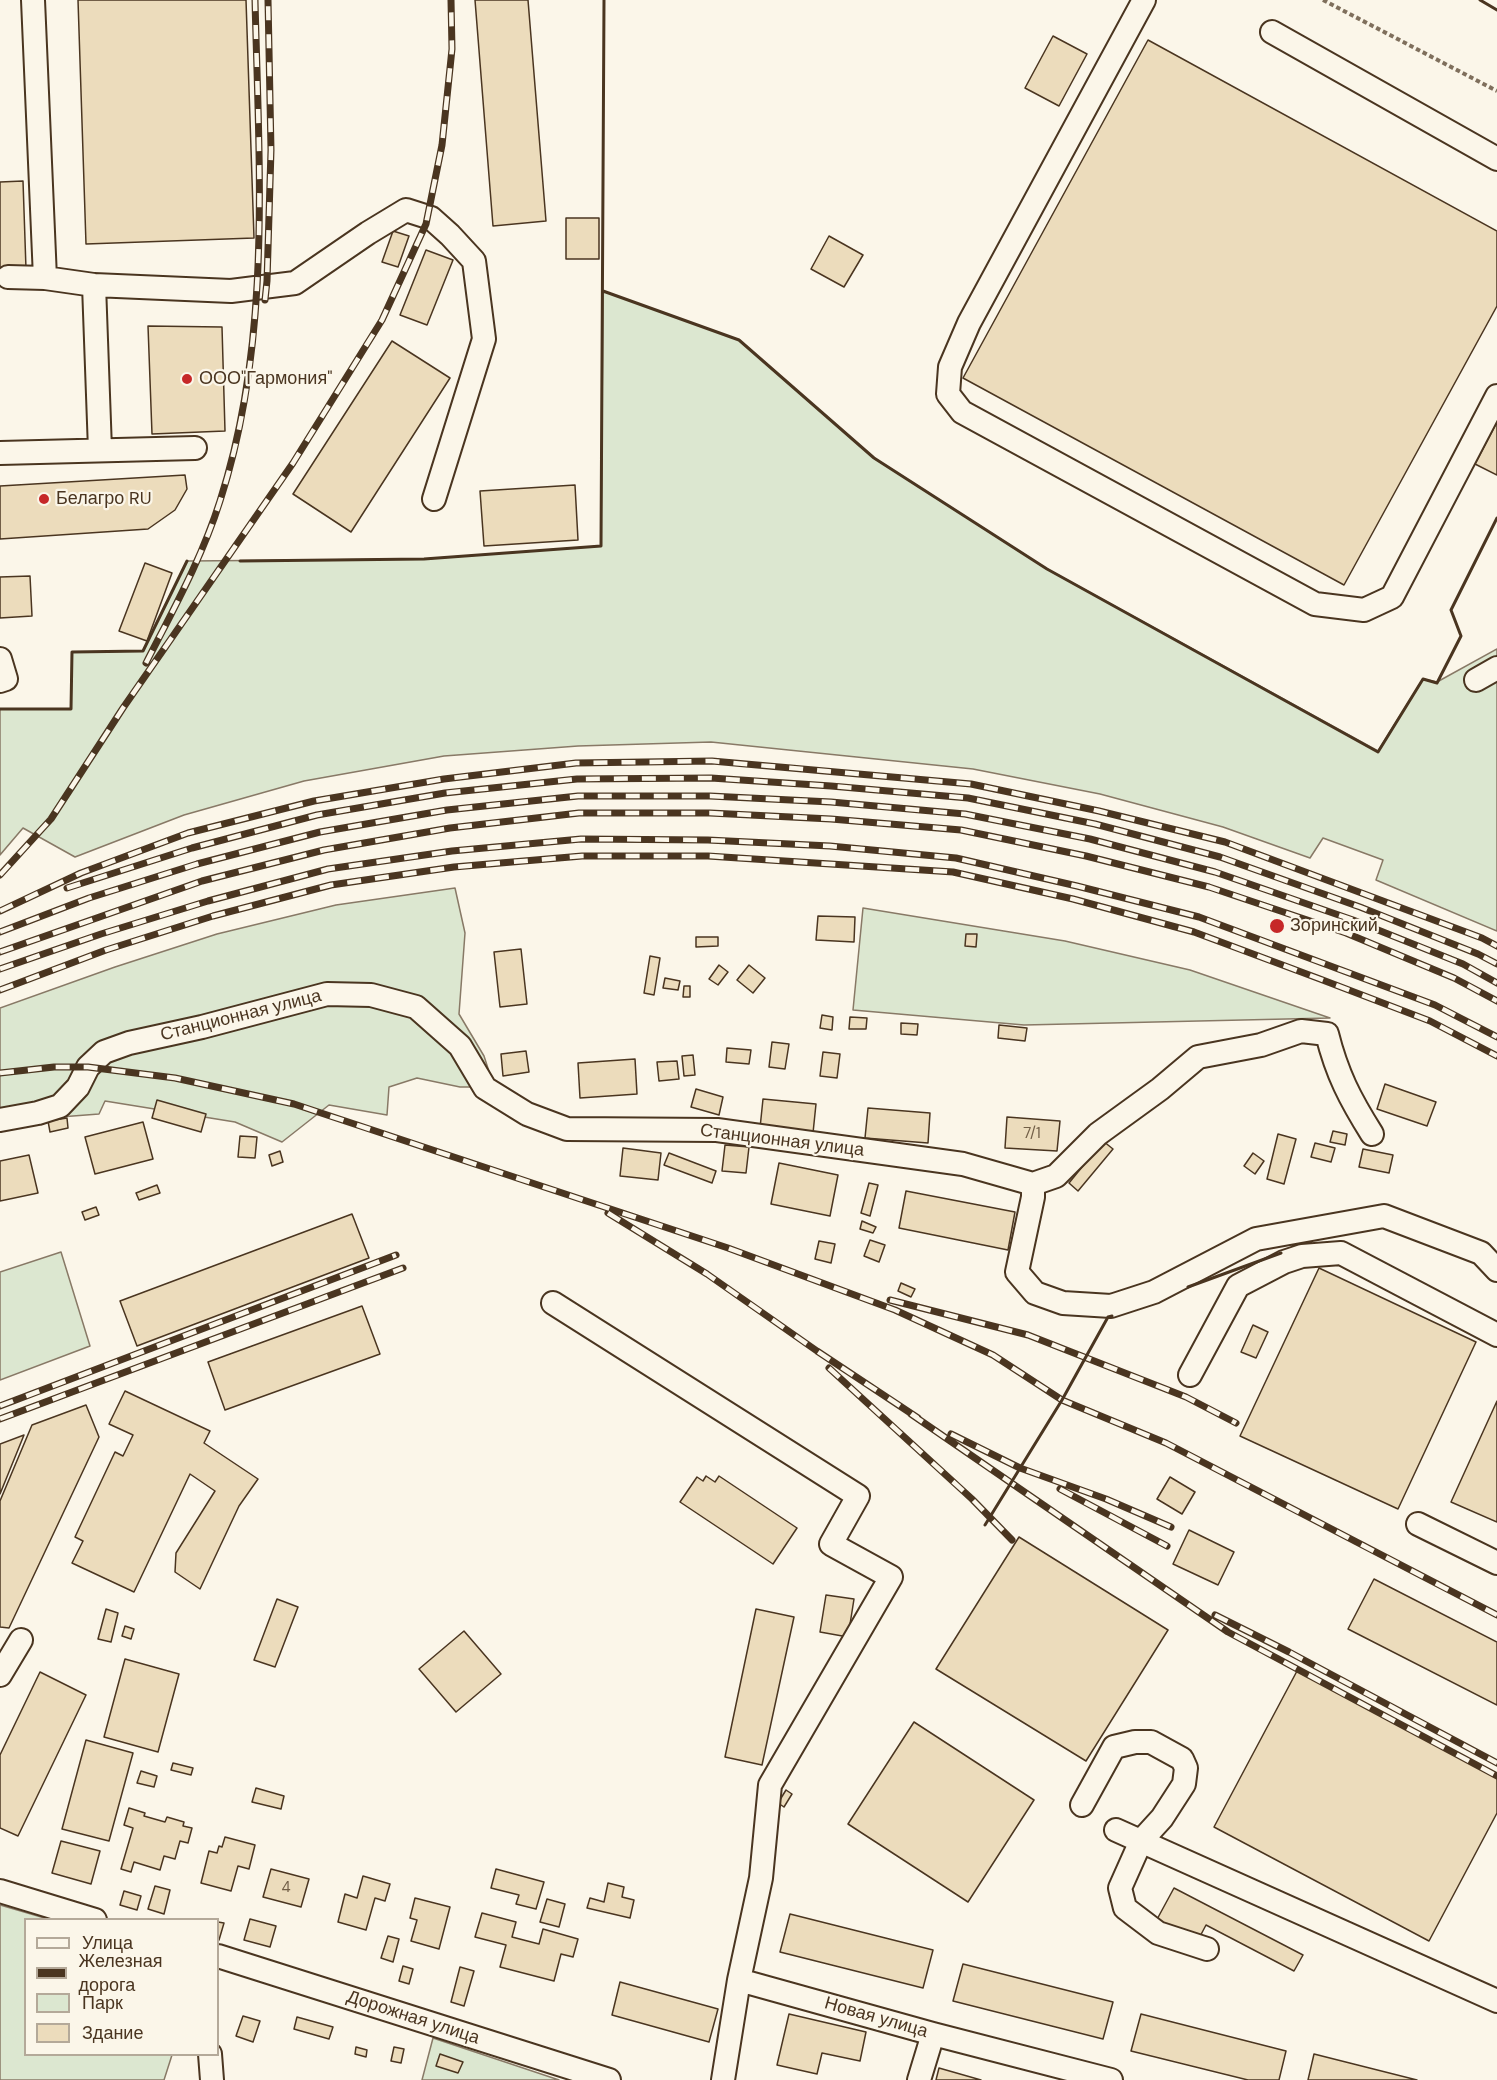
<!DOCTYPE html>
<meta charset="utf-8">
<style>
body{margin:0}
#map{position:relative;width:1497px;height:2080px;overflow:hidden;background:#fbf6e9;font-family:"DM Sans",sans-serif}
canvas{display:block}
.legend{position:absolute;left:24px;top:1918px;width:195px;height:138px;box-sizing:border-box;background:#fbf6e9;border:2px solid #b4a999;margin:0;padding:8px 10px;list-style:none;font-size:18px;color:#4a3520}
.legend li{display:flex;align-items:center;gap:12px;height:30px}
.legend b{width:30px;border:2px solid #b4a999}
</style>
<div id="map">
<canvas width="1497" height="2080"></canvas>
<ul class="legend">
<li><b style="height:8px;background:#fbf6e9"></b>Улица</li>
<li><b style="height:8px;background:#4a3520"></b>Железная дорога</li>
<li><b style="height:16px;background:#dce7d0"></b>Парк</li>
<li><b style="height:16px;background:#ecdcbc"></b>Здание</li>
</ul>
</div>
<script>
const c = document.querySelector('canvas').getContext('2d');
c.lineJoin = 'round';
function fill(path, color) {
  c.fillStyle = color;
  c.fill(path, 'evenodd');
}
function trace(path, color, width, dash) {
  c.strokeStyle = color;
  c.lineWidth = width;
  c.lineCap = dash ? 'butt' : 'round';
  c.setLineDash(dash || []);
  c.stroke(path);
}
function drawText(font, color, halo, rows, align = 'center') {
  c.font = font + ' "DM Sans",sans-serif';
  c.lineWidth = 4.5;
  c.setLineDash([]);
  c.textBaseline = 'middle';
  c.strokeStyle = halo;
  c.fillStyle = color;
  for (const [text, x, y, turn = 0] of rows) {
    c.save();
    c.translate(x, y);
    c.rotate((+turn || 0) * Math.PI / 180);
    c.textAlign = isNaN(turn) ? turn : align;
    if (halo) c.strokeText(text, 0, 0);
    c.fillText(text, 0, 0);
    c.restore();
  }
}
const green = new Path2D(`
 M 603,291 L 739,340 L 874,458 L 1047,569 L 1378,751 L 1423,679 L 1437,682 L 1497,649 L 1497,931 L 1376,880 L 1383,860 L 1323,838 L 1310,858 L 1223,827 L 1100,794 L 973,769 L 711,742 L 578,746 L 444,756 L 304,781 L 184,815 L 75,857 L 23,828 L 0,855 L 0,709 L 71,709 L 72,652 L 143,651 L 187,561 L 424,559 L 601,546 Z
 M 455,888 L 465,933 L 459,1014 L 484,1056 L 494,1087 L 460,1087 L 417,1078 L 389,1087 L 387,1115 L 329,1105 L 282,1142 L 235,1122 L 105,1101 L 99,1114 L 47,1118 L 0,1127 L 0,1008 L 115,967 L 217,934 L 336,905 Z
 M 863,908 L 1065,941 L 1190,970 L 1330,1018 L 1024,1025 L 853,1010 Z
 M 61,1252 L 90,1346 L 0,1380 L 0,1272 Z
 M 0,1905 L 48,1919 L 26,1920 L 26,2054 L 172,2055 L 164,2080 L 0,2080 Z
 M 433,2038 L 559,2080 L 422,2080 Z`);
const building = new Path2D(`
 M 78,0 L 246,0 L 254,238 L 86,244 Z
 M 475,0 L 528,0 L 546,221 L 493,226 Z
 M 1053,36 L 1087,54 L 1059,106 L 1025,88 Z
 M 1148,40 L 1497,231 L 1497,306 L 1344,585 L 963,378 Z
 M 23,181 L 26,269 L 0,269 L 0,182 Z
 M 566,218 L 599,218 L 599,259 L 566,259 Z
 M 393,231 L 409,236 L 398,267 L 382,262 Z
 M 829,236 L 863,255 L 844,287 L 811,269 Z
 M 426,250 L 453,260 L 427,325 L 400,315 Z
 M 148,326 L 222,327 L 225,431 L 152,434 Z
 M 392,341 L 450,378 L 351,532 L 293,494 Z
 M 1497,422 L 1497,475 L 1475,464 Z
 M 185,475 L 187,489 L 175,510 L 148,529 L 0,539 L 0,486 Z
 M 575,485 L 578,540 L 484,546 L 480,491 Z
 M 145,563 L 172,573 L 147,641 L 119,631 Z
 M 30,576 L 32,616 L 0,618 L 0,577 Z
 M 818,916 L 855,917 L 854,942 L 816,940 Z
 M 966,934 L 977,934 L 976,947 L 965,946 Z
 M 696,937 L 718,937 L 718,946 L 696,947 Z
 M 521,949 L 527,1004 L 500,1007 L 494,952 Z
 M 650,956 L 660,958 L 654,995 L 644,993 Z
 M 719,965 L 728,972 L 718,985 L 709,979 Z
 M 749,965 L 765,978 L 753,993 L 737,980 Z
 M 665,978 L 680,981 L 678,990 L 663,988 Z
 M 684,986 L 690,986 L 690,997 L 683,997 Z
 M 822,1015 L 833,1017 L 832,1030 L 820,1028 Z
 M 850,1017 L 867,1018 L 866,1029 L 849,1029 Z
 M 901,1023 L 918,1024 L 917,1035 L 901,1034 Z
 M 999,1025 L 1027,1028 L 1025,1041 L 998,1038 Z
 M 772,1042 L 789,1044 L 785,1069 L 769,1067 Z
 M 727,1048 L 751,1050 L 749,1064 L 726,1062 Z
 M 526,1051 L 529,1072 L 503,1076 L 501,1054 Z
 M 823,1052 L 840,1054 L 837,1078 L 820,1076 Z
 M 693,1055 L 695,1075 L 684,1076 L 682,1056 Z
 M 635,1059 L 637,1094 L 580,1098 L 578,1063 Z
 M 677,1061 L 679,1079 L 659,1081 L 657,1062 Z
 M 1385,1084 L 1436,1102 L 1427,1126 L 1377,1109 Z
 M 696,1089 L 723,1097 L 719,1115 L 691,1107 Z
 M 763,1099 L 816,1104 L 813,1133 L 760,1128 Z
 M 157,1100 L 206,1114 L 201,1132 L 152,1118 Z
 M 868,1108 L 930,1113 L 928,1143 L 865,1138 Z
 M 1007,1117 L 1060,1121 L 1057,1151 L 1005,1148 Z
 M 67,1118 L 68,1128 L 50,1132 L 48,1121 Z
 M 143,1122 L 153,1159 L 95,1174 L 85,1137 Z
 M 1333,1131 L 1347,1134 L 1345,1145 L 1330,1142 Z
 M 1278,1134 L 1296,1139 L 1284,1184 L 1267,1179 Z
 M 240,1136 L 257,1137 L 255,1158 L 238,1157 Z
 M 1103,1141 L 1113,1149 L 1078,1191 L 1069,1183 Z
 M 1315,1143 L 1335,1148 L 1331,1162 L 1311,1157 Z
 M 725,1145 L 749,1147 L 746,1173 L 722,1171 Z
 M 623,1148 L 661,1153 L 658,1180 L 620,1176 Z
 M 1363,1149 L 1393,1155 L 1389,1173 L 1359,1167 Z
 M 280,1151 L 283,1162 L 272,1166 L 269,1155 Z
 M 669,1153 L 716,1171 L 712,1183 L 664,1165 Z
 M 1253,1153 L 1264,1161 L 1255,1174 L 1244,1166 Z
 M 29,1155 L 38,1193 L 0,1201 L 0,1161 Z
 M 779,1163 L 838,1175 L 830,1216 L 771,1204 Z
 M 869,1183 L 878,1185 L 870,1216 L 861,1213 Z
 M 157,1185 L 160,1193 L 139,1200 L 136,1193 Z
 M 906,1191 L 1015,1212 L 1008,1250 L 899,1228 Z
 M 96,1207 L 99,1215 L 85,1220 L 82,1212 Z
 M 352,1214 L 369,1258 L 137,1346 L 120,1301 Z
 M 862,1221 L 876,1227 L 873,1233 L 860,1229 Z
 M 870,1240 L 885,1245 L 879,1262 L 864,1256 Z
 M 819,1241 L 835,1244 L 831,1263 L 815,1259 Z
 M 1319,1268 L 1476,1342 L 1398,1509 L 1240,1436 Z
 M 901,1283 L 915,1289 L 911,1297 L 898,1291 Z
 M 362,1306 L 380,1354 L 225,1410 L 208,1362 Z
 M 1253,1325 L 1268,1332 L 1256,1358 L 1241,1352 Z
 M 125,1391 L 210,1431 L 204,1443 L 258,1479 L 239,1506 L 200,1589 L 175,1572 L 176,1553 L 215,1491 L 190,1474 L 134,1592 L 72,1563 L 83,1541 L 75,1537 L 115,1452 L 123,1456 L 133,1435 L 109,1424 Z
 M 1497,1401 L 1497,1522 L 1451,1502 Z
 M 86,1405 L 99,1437 L 9,1628 L 0,1627 L 0,1501 L 32,1425 Z
 M 24,1435 L 0,1494 L 0,1444 Z
 M 706,1476 L 715,1482 L 719,1476 L 797,1528 L 773,1564 L 680,1502 L 697,1477 L 703,1481 Z
 M 1170,1477 L 1195,1492 L 1182,1514 L 1157,1499 Z
 M 1189,1530 L 1234,1552 L 1218,1585 L 1173,1564 Z
 M 1019,1537 L 1168,1630 L 1086,1761 L 936,1669 Z
 M 1374,1579 L 1497,1642 L 1497,1705 L 1348,1629 Z
 M 826,1595 L 854,1599 L 848,1637 L 820,1632 Z
 M 277,1599 L 298,1607 L 275,1667 L 254,1660 Z
 M 106,1609 L 118,1613 L 111,1642 L 98,1639 Z
 M 756,1609 L 794,1617 L 762,1765 L 725,1757 Z
 M 125,1626 L 134,1629 L 131,1639 L 122,1636 Z
 M 464,1631 L 501,1674 L 456,1712 L 419,1669 Z
 M 125,1659 L 179,1674 L 158,1752 L 104,1737 Z
 M 1297,1671 L 1497,1776 L 1497,1813 L 1429,1941 L 1214,1827 Z
 M 40,1672 L 86,1695 L 18,1836 L 0,1828 L 0,1755 Z
 M 914,1722 L 1034,1800 L 968,1902 L 848,1824 Z
 M 86,1740 L 133,1753 L 109,1841 L 62,1829 Z
 M 173,1763 L 193,1768 L 191,1775 L 171,1770 Z
 M 141,1771 L 157,1776 L 154,1787 L 137,1783 Z
 M 256,1788 L 284,1796 L 281,1809 L 252,1802 Z
 M 786,1790 L 792,1794 L 784,1807 L 778,1803 Z
 M 129,1808 L 145,1813 L 144,1816 L 165,1822 L 167,1817 L 184,1822 L 183,1826 L 192,1828 L 188,1843 L 180,1841 L 175,1859 L 164,1856 L 160,1870 L 134,1862 L 131,1872 L 121,1869 L 133,1828 L 124,1825 Z
 M 225,1837 L 255,1845 L 249,1869 L 238,1866 L 231,1891 L 201,1883 L 209,1851 L 217,1853 L 219,1846 L 222,1847 Z
 M 61,1841 L 100,1851 L 91,1884 L 52,1873 Z
 M 271,1869 L 309,1879 L 301,1907 L 263,1897 Z
 M 496,1869 L 544,1882 L 536,1909 L 516,1904 L 519,1895 L 491,1888 Z
 M 363,1876 L 390,1884 L 385,1901 L 375,1898 L 366,1930 L 338,1922 L 345,1894 L 357,1898 Z
 M 608,1883 L 624,1887 L 622,1897 L 634,1900 L 630,1918 L 587,1908 L 590,1898 L 604,1902 Z
 M 155,1886 L 170,1890 L 164,1914 L 148,1909 Z
 M 1174,1888 L 1303,1955 L 1294,1971 L 1206,1925 L 1196,1944 L 1155,1923 Z
 M 124,1891 L 141,1896 L 137,1910 L 120,1905 Z
 M 415,1898 L 450,1907 L 439,1949 L 411,1941 L 417,1920 L 410,1918 Z
 M 547,1899 L 565,1904 L 559,1927 L 540,1922 Z
 M 482,1913 L 516,1922 L 512,1937 L 539,1944 L 543,1929 L 578,1939 L 573,1957 L 561,1954 L 554,1981 L 500,1967 L 506,1945 L 475,1937 Z
 M 790,1914 L 933,1950 L 923,1988 L 780,1952 Z
 M 250,1919 L 276,1926 L 270,1947 L 244,1940 Z
 M 218,1922 L 224,1923 L 219,1940 L 218,1939 Z
 M 388,1936 L 399,1939 L 393,1962 L 381,1958 Z
 M 963,1964 L 1113,2002 L 1103,2039 L 953,2001 Z
 M 403,1966 L 413,1969 L 409,1984 L 399,1981 Z
 M 460,1967 L 474,1971 L 464,2006 L 451,2002 Z
 M 620,1982 L 718,2009 L 709,2042 L 612,2015 Z
 M 789,2014 L 866,2032 L 860,2061 L 822,2053 L 817,2074 L 777,2065 Z
 M 1141,2014 L 1286,2051 L 1279,2080 L 1248,2080 L 1131,2051 Z
 M 243,2016 L 260,2021 L 253,2042 L 236,2036 Z
 M 297,2017 L 333,2027 L 329,2039 L 294,2029 Z
 M 356,2047 L 367,2050 L 366,2057 L 355,2054 Z
 M 394,2047 L 404,2049 L 401,2063 L 391,2061 Z
 M 440,2054 L 463,2062 L 458,2073 L 436,2066 Z
 M 1314,2054 L 1417,2080 L 1308,2080 Z
 M 939,2068 L 981,2080 L 936,2080 Z`);
const path = new Path2D(`
 M 1323,0 L 1497,91`);
const minor = new Path2D(`
 M 33,0 L 45,278
 M 1144,0 L 969,323 L 950,367 L 948,394 L 962,412 L 1315,604 L 1364,610 L 1392,597 L 1497,396
 M 1272,32 L 1497,159
 M 8,277 L 45,278 L 94,285 L 231,291 L 295,283 L 368,233 L 406,210 L 431,218 L 450,235 L 474,261 L 484,339 L 434,499
 M 94,285 L 100,450
 M 0,453 L 195,448
 M 0,659 L 6,679 L 0,681
 M 1476,680 L 1497,668
 M 0,1120 L 38,1113 L 60,1106 L 78,1087 L 88,1067 L 104,1052 L 129,1043 L 202,1027 L 327,994 L 371,995 L 416,1007 L 460,1046 L 485,1088 L 527,1114 L 567,1129 L 717,1130 L 963,1164 L 1033,1184 L 1033,1197 L 1017,1272 L 1035,1293 L 1063,1303 L 1111,1306 L 1154,1292 L 1256,1239 L 1384,1216 L 1481,1253 L 1497,1270
 M 1033,1184 L 1056,1176 L 1098,1134 L 1160,1089 L 1198,1057 L 1261,1045 L 1301,1031 L 1327,1034 C 1337,1074 1350,1099 1372,1134
 M 553,1303 L 858,1496 L 831,1544 L 891,1577 L 770,1785 L 761,1878 L 739,1980
 M 1190,1375 L 1238,1286 L 1284,1262 L 1302,1256 L 1341,1253 L 1497,1335
 M 1418,1524 L 1497,1563
 M 0,1675 L 21,1640
 M 1082,1805 L 1114,1747 L 1135,1742 L 1151,1742 L 1182,1759 L 1186,1768 L 1184,1784 L 1162,1818 L 1141,1841 L 1120,1888 L 1125,1908 L 1158,1933 L 1207,1949
 M 1116,1830 L 1497,2001
 M 0,1891 L 95,1920
 M 218,1956 L 609,2080
 M 210,2054 L 212,2080
 M 723,2080 L 739,1980 L 933,2034 L 1111,2080
 M 919,2080 L 933,2034`);
const rail = new Path2D(`
 M 265,300 L 267,281 L 271,150 L 268,0
 M 146,663 C 173,610 202,558 220,501 C 272,340 259,167 255,0
 M 0,875 L 51,819 L 123,708 L 293,463 L 382,320 L 426,224 L 442,145 L 452,49 L 451,0
 M 67,888 L 192,848 L 317,815 L 445,793 L 577,779 L 711,778 L 831,786 L 968,798 L 1095,824 L 1220,857 L 1360,907 L 1478,954 L 1497,964
 M 0,911 L 81,873 L 188,833 L 314,801 L 444,779 L 576,763 L 712,761 L 971,784 L 1099,811 L 1225,842 L 1482,938 L 1497,946
 M 0,932 L 89,898 L 197,864 L 320,832 L 447,810 L 578,796 L 710,796 L 831,802 L 965,814 L 1090,839 L 1215,872 L 1353,920 L 1463,964 L 1497,983
 M 0,952 L 202,881 L 324,850 L 450,828 L 579,813 L 710,813 L 831,819 L 961,830 L 1086,856 L 1209,887 L 1346,933 L 1454,978 L 1497,1001
 M 0,969 L 101,934 L 208,901 L 328,869 L 452,851 L 581,839 L 708,840 L 830,846 L 956,858 L 1077,886 L 1199,917 L 1435,1005 L 1497,1037
 M 0,990 L 106,950 L 213,916 L 331,885 L 454,867 L 582,856 L 708,856 L 953,872 L 1073,899 L 1194,932 L 1320,979 L 1430,1021 L 1497,1056
 M 0,1073 L 54,1067 L 88,1067 L 175,1078 L 294,1104 L 728,1248 L 895,1310 L 993,1355 L 1062,1400 L 1166,1443 L 1497,1615
 M 608,1213 L 707,1274 L 817,1351 L 918,1418
 M 890,1300 L 1028,1335 L 1186,1397 L 1236,1423
 M 829,1368 L 972,1499 L 1012,1540
 M 0,1406 L 396,1255
 M 911,1414 L 1228,1632 L 1497,1776
 M 0,1419 L 403,1268
 M 951,1434 L 1020,1468 L 1106,1499 L 1171,1527
 M 1060,1489 L 1167,1546
 M 1215,1615 L 1289,1652 L 1497,1763`);
const wall = new Path2D(`
 M 1480,0 L 1497,10
 M 603,291 L 739,340 L 874,458 L 1047,569 L 1378,752 L 1423,679 L 1437,683 L 1461,636 L 1451,610 L 1497,518
 M 240,561 L 424,559 L 601,546 L 604,0
 M 0,709 L 71,709 L 72,652 L 143,651 L 187,561
 M 1188,1287 L 1281,1253
 M 985,1525 L 1062,1400 L 1108,1317 L 1112,1316`);
const markers = [
 [187,379,6,"#c62828"],
 [44,499,6,"#c62828"],
 [1277,926,8,"#c62828"]
];
const numberNames = [
 ["7/1",1032,1134],
 ["4",286,1888]
];
const poiNames = [
 ["ООО\"Гармония\"",199,379],
 ["Белагро RU",56,499],
 ["Зоринский",1290,926]
];
const streetNames = [
 ["Станционная улица",241,1016,-14],
 ["Станционная улица",782,1141,7],
 ["Дорожная улица",413,2018,18],
 ["Новая улица",876,2018,16]
];
fill(green, '#dce7d0');
trace(green, '#887966', 1.5);
fill(building, '#ecdcbc');
trace(building, '#4a3520', 1.5);
trace(minor, '#4a3520', 26);
trace(path, '#7f6f5c', 4, [4.5, 3]);
trace(minor, '#fbf6e9', 22);
trace(rail, '#4a3520', 7);
trace(rail, '#fbf6e9', 4.5, [14]);
trace(wall, '#4a3520', 3);
for (const [x, y, r, color] of markers) {
  const dot = new Path2D();
  dot.arc(x, y, r, 0, 2 * Math.PI);
  c.fillStyle = color;
  c.fill(dot);
  trace(dot, '#fbf6e9', 2);
}
drawText('15px', '#725f47', null, numberNames);
drawText('18px', '#4a3520', '#fbf6e9', poiNames, 'left');
drawText('18px', '#4a3520', '#fbf6e9', streetNames);
</script>
